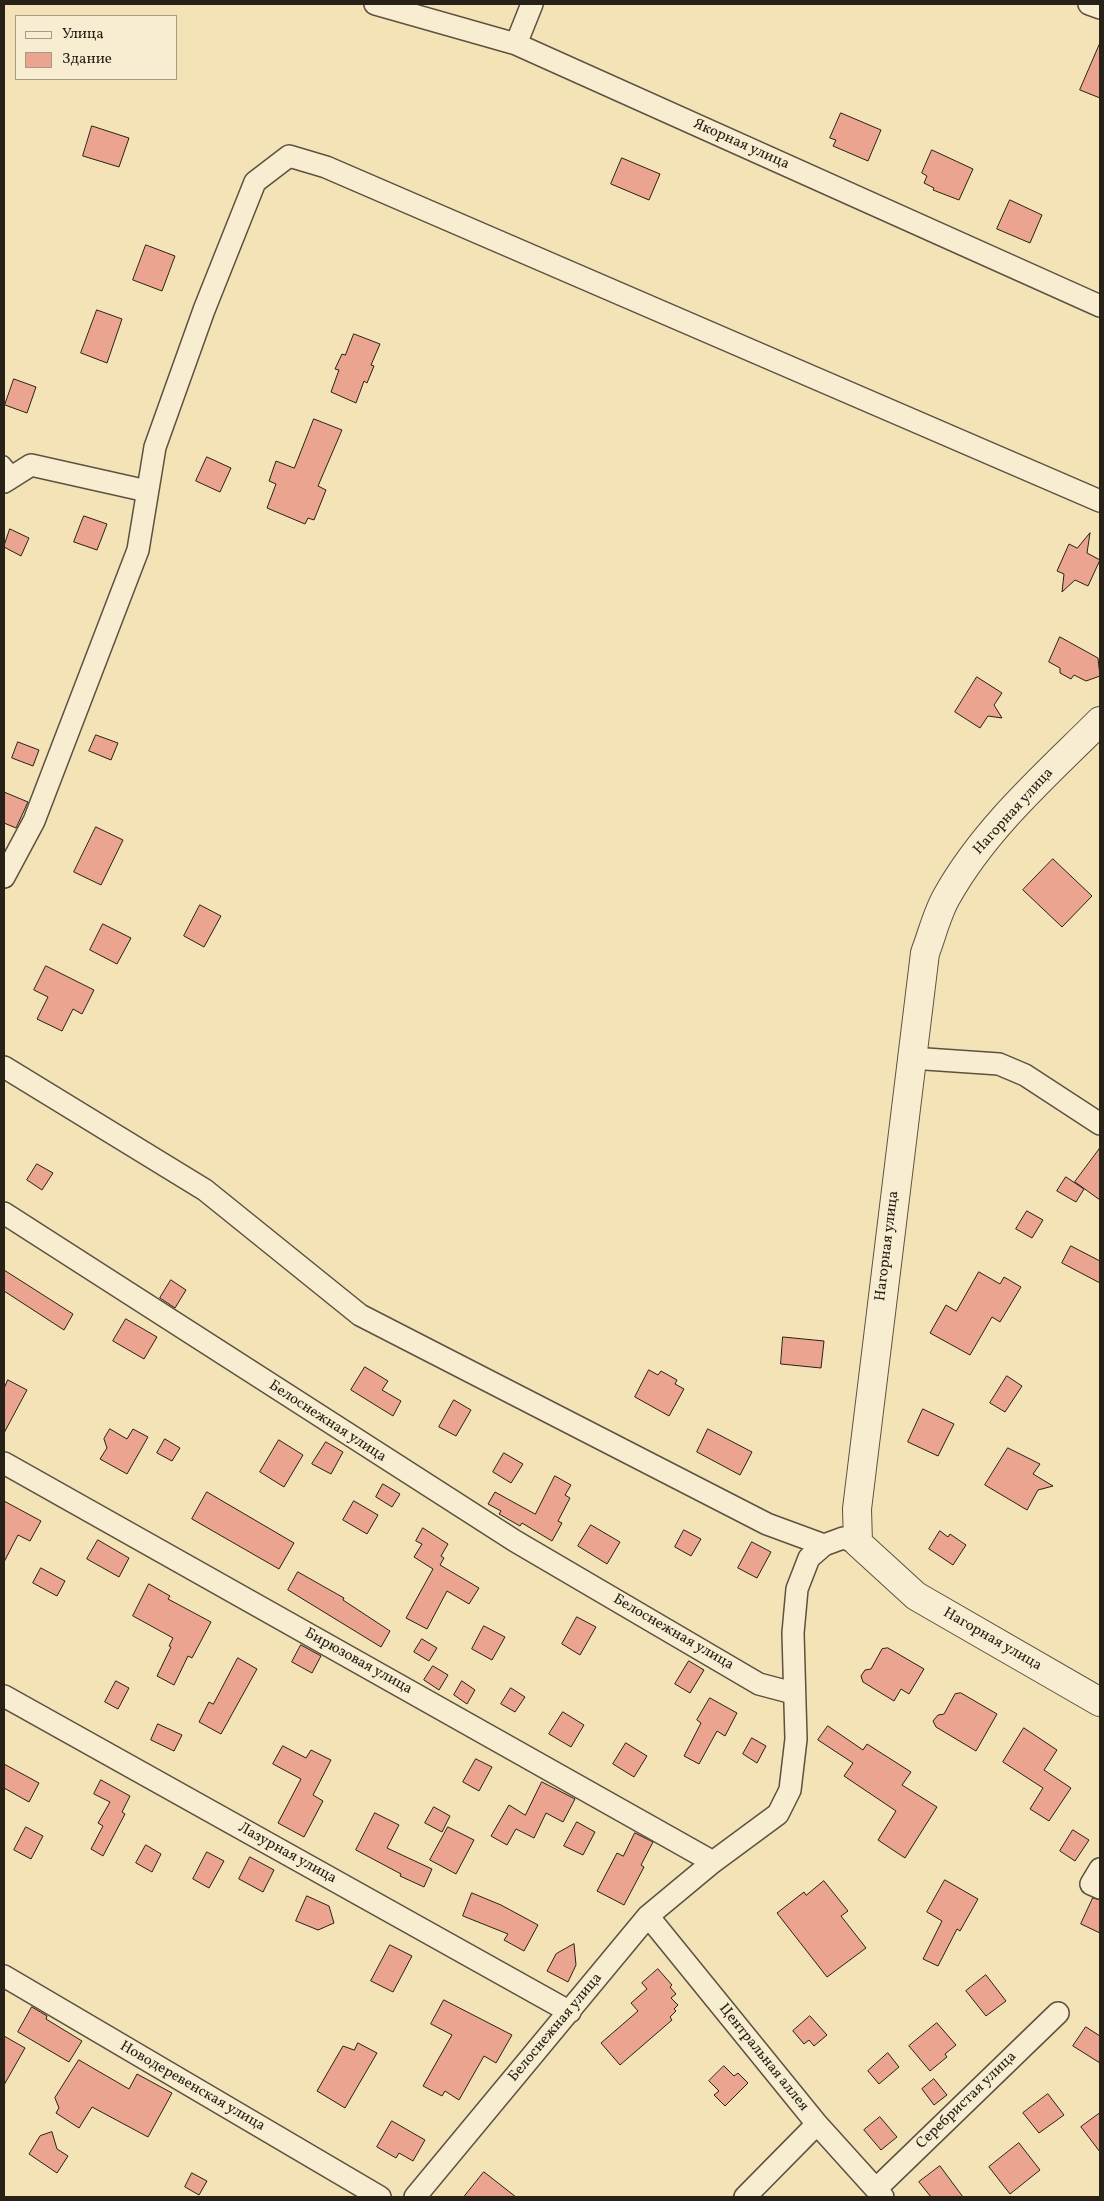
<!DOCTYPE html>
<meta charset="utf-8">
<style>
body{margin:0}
#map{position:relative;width:1104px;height:2201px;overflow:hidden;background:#f4e3b7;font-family:Vollkorn,serif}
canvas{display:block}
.frame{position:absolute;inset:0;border:5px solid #282118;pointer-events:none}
.legend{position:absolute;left:15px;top:15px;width:162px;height:65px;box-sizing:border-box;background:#f8edd0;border:1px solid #a59b86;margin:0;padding:6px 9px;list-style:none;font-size:15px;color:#282118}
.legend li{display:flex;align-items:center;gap:10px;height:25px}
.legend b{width:25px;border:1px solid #a59b86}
</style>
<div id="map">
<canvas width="1104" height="2201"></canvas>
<div class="frame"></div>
<ul class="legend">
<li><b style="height:6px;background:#f8edd0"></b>Улица</li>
<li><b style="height:14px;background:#eaa490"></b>Здание</li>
</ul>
</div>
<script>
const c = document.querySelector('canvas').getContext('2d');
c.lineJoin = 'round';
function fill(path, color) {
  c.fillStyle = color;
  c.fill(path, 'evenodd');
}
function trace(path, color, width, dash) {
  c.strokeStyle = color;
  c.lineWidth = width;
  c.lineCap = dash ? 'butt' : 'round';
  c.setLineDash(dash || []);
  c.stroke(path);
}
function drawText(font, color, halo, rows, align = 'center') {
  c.font = font + ' Vollkorn,serif';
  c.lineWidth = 4.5;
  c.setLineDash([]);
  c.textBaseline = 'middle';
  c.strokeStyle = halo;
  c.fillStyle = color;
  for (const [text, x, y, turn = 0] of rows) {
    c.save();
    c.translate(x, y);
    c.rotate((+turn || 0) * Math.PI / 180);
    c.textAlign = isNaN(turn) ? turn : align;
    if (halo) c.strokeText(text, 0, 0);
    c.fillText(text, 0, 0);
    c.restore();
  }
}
const building = new Path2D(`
 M 1100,43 L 1100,98 L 1080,90 Z
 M 841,113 L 881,130 L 868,161 L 833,146 L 836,140 L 830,138 Z
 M 92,126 L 129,138 L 119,167 L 83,156 Z
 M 932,150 L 973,169 L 959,200 L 933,190 L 934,188 L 924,183 L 927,176 L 922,173 Z
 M 622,158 L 660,174 L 649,200 L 611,184 Z
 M 1010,200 L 1042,215 L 1030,243 L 997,229 Z
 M 146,245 L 175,256 L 162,291 L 133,280 Z
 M 97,310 L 122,319 L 107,363 L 81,353 Z
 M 354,334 L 380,344 L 371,365 L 374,366 L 367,383 L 364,381 L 356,403 L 331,392 L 339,370 L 335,369 L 342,354 L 345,355 Z
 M 14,379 L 36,387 L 27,413 L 5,405 Z
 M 314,419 L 342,430 L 318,486 L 326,490 L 314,520 L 308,518 L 305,524 L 267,508 L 276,484 L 269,481 L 276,461 L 294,468 Z
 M 207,457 L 231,468 L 220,492 L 196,481 Z
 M 84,516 L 107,524 L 97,550 L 74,542 Z
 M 10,529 L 29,538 L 21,556 L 4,547 Z
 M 1090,533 L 1087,553 L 1100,560 L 1088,586 L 1075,580 L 1062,592 L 1064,574 L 1057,571 L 1069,544 L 1077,548 Z
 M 1060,637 L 1098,658 L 1100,676 L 1086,681 L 1074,675 L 1071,679 L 1060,673 L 1060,668 L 1049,662 Z
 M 977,677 L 1002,693 L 994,705 L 1002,718 L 988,716 L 980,728 L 955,712 Z
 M 96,735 L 118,743 L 111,760 L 89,751 Z
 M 18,742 L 39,750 L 33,766 L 12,758 Z
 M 4,792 L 28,802 L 16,828 L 4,823 Z
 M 96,827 L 123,840 L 101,885 L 74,872 Z
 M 1053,859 L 1092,896 L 1062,927 L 1023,890 Z
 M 200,905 L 221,916 L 204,947 L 184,936 Z
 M 103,924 L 131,938 L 117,964 L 90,950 Z
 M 46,966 L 94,990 L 82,1014 L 73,1009 L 62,1031 L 37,1019 L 48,997 L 34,990 Z
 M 1100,1148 L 1100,1200 L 1075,1182 Z
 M 37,1164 L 53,1173 L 42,1190 L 27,1180 Z
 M 1066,1177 L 1084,1189 L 1076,1202 L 1057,1191 Z
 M 1027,1211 L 1043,1220 L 1032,1238 L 1016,1229 Z
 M 1071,1246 L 1100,1261 L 1100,1283 L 1062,1263 Z
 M 4,1270 L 73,1314 L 64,1330 L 4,1291 Z
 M 979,1272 L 1000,1284 L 1004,1277 L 1021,1287 L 1000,1322 L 992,1317 L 970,1355 L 930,1333 L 946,1305 L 956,1311 Z
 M 171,1280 L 186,1290 L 175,1308 L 160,1298 Z
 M 126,1319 L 157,1337 L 144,1359 L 113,1341 Z
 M 783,1337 L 824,1341 L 821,1368 L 781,1364 Z
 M 365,1367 L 388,1381 L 382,1390 L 401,1401 L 393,1416 L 351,1390 Z
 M 649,1370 L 658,1375 L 661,1371 L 677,1380 L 675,1384 L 684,1389 L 669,1416 L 635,1397 Z
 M 1007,1376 L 1022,1386 L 1005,1412 L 990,1403 Z
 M 8,1380 L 27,1390 L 4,1433 L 4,1389 Z
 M 454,1400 L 471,1410 L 456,1436 L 439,1427 Z
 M 923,1409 L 954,1424 L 938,1456 L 908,1442 Z
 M 110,1429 L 127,1439 L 133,1429 L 148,1437 L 127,1474 L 100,1459 L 107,1448 L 104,1439 Z
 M 708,1429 L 752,1452 L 740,1475 L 697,1452 Z
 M 165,1439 L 180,1448 L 172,1461 L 157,1453 Z
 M 279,1440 L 303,1455 L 284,1487 L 260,1472 Z
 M 326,1442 L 343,1452 L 331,1474 L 312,1464 Z
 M 1008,1448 L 1040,1464 L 1033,1474 L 1053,1486 L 1038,1490 L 1027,1510 L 985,1485 Z
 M 504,1453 L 523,1464 L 511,1483 L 493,1472 Z
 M 555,1476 L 571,1485 L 565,1495 L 570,1498 L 558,1521 L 562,1523 L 552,1541 L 522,1523 L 520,1526 L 499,1514 L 501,1511 L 488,1504 L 495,1492 L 535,1514 Z
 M 383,1484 L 400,1494 L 392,1507 L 376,1497 Z
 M 207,1492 L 294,1543 L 279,1569 L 192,1519 Z
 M 4,1501 L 41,1521 L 30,1541 L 18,1535 L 4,1562 Z
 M 354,1501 L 378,1515 L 367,1534 L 343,1520 Z
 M 591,1525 L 620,1542 L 607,1564 L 578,1546 Z
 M 423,1528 L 448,1544 L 441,1556 L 444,1558 L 440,1565 L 479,1588 L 469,1604 L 447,1591 L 427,1629 L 406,1618 L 433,1569 L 414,1557 L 422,1544 L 416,1541 Z
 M 684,1530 L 701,1539 L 691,1556 L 675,1547 Z
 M 940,1531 L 948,1537 L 950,1534 L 966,1545 L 953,1565 L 929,1549 Z
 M 98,1540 L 129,1558 L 119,1577 L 87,1559 Z
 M 752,1542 L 771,1552 L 757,1578 L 738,1568 Z
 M 41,1568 L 65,1581 L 57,1596 L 33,1583 Z
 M 298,1572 L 344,1598 L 343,1600 L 390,1631 L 381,1647 L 288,1590 Z
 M 149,1584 L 170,1596 L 168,1599 L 211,1622 L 192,1658 L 188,1656 L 174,1685 L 157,1676 L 171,1647 L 169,1646 L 173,1638 L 133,1616 Z
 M 577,1617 L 596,1627 L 580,1655 L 562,1644 Z
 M 484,1626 L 505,1637 L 492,1660 L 472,1649 Z
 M 422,1639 L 437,1648 L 429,1661 L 414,1652 Z
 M 301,1645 L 321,1656 L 312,1673 L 292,1662 Z
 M 888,1648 L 924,1669 L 909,1694 L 901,1689 L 894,1701 L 863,1682 L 861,1676 L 865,1670 L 871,1669 L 882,1649 Z
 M 238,1658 L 257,1669 L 221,1734 L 199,1722 L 209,1702 L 213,1704 Z
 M 689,1661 L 704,1670 L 690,1693 L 675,1684 Z
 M 433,1666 L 448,1675 L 439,1690 L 424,1680 Z
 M 116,1681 L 129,1688 L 118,1709 L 105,1702 Z
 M 462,1681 L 475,1690 L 467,1704 L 454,1695 Z
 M 511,1688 L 525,1697 L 515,1712 L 501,1704 Z
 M 961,1693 L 997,1714 L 976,1751 L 936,1727 L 933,1721 L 938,1715 L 944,1714 L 955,1694 Z
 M 710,1698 L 737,1713 L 725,1736 L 717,1731 L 699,1764 L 684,1756 L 701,1723 L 697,1720 Z
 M 563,1712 L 584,1725 L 571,1747 L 549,1734 Z
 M 158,1724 L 182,1735 L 174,1751 L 151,1740 Z
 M 828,1726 L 863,1750 L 867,1744 L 911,1772 L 902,1785 L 937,1807 L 905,1858 L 878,1840 L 896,1811 L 844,1776 L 853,1763 L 818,1740 Z
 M 1024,1728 L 1057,1750 L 1044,1770 L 1071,1788 L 1049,1821 L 1030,1809 L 1043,1788 L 1003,1762 Z
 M 752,1738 L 766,1746 L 757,1763 L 743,1754 Z
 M 626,1743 L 647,1756 L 634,1777 L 613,1764 Z
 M 283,1746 L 306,1758 L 311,1750 L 331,1760 L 313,1795 L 323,1801 L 304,1837 L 278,1823 L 301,1779 L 273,1764 Z
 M 476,1759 L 492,1767 L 479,1791 L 463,1782 Z
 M 4,1764 L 39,1783 L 29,1802 L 4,1788 Z
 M 101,1780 L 130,1796 L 122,1812 L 125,1814 L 103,1856 L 91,1849 L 103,1826 L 98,1823 L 110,1802 L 94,1794 Z
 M 542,1782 L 575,1799 L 563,1822 L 546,1813 L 534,1838 L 516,1829 L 507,1845 L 491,1836 L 509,1805 L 525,1815 Z
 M 434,1807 L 450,1816 L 442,1832 L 425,1823 Z
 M 375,1813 L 399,1825 L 387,1848 L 432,1869 L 424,1887 L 400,1876 L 401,1874 L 356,1850 Z
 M 577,1822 L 595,1832 L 583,1855 L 564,1846 Z
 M 26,1827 L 43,1836 L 31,1859 L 14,1850 Z
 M 448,1827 L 474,1840 L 456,1874 L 430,1860 Z
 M 1073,1830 L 1089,1840 L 1075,1861 L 1060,1851 Z
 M 635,1833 L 653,1842 L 641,1865 L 644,1867 L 624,1905 L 597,1891 L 617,1853 L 623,1856 Z
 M 146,1845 L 161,1854 L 152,1872 L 136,1863 Z
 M 207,1852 L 224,1861 L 209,1888 L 193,1879 Z
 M 250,1857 L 274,1870 L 263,1892 L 239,1879 Z
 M 945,1880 L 978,1899 L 960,1931 L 957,1929 L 938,1966 L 923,1959 L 942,1921 L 927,1912 Z
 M 824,1881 L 848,1911 L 841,1916 L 866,1948 L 827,1977 L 777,1913 L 804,1892 L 806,1895 Z
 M 472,1893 L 501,1905 L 538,1925 L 524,1951 L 504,1940 L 508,1934 L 463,1916 Z
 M 307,1896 L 329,1906 L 334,1923 L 318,1930 L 296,1921 Z
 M 1093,1898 L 1100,1900 L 1100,1933 L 1081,1924 Z
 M 574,1944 L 576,1965 L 568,1982 L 547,1971 L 556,1954 Z
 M 390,1945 L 412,1956 L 393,1992 L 371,1981 Z
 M 658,1969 L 672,1985 L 670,1987 L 676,1994 L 671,1998 L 678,2005 L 674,2009 L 676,2011 L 670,2017 L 672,2020 L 620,2065 L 601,2043 L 638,2011 L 631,2003 L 647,1989 L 642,1983 Z
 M 986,1975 L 1006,2001 L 986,2016 L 966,1991 Z
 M 444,2000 L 512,2035 L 496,2063 L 484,2056 L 459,2100 L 445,2091 L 442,2096 L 423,2086 L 452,2035 L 431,2024 Z
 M 32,2007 L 47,2016 L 46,2019 L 82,2041 L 69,2062 L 18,2032 Z
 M 810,2016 L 827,2035 L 814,2046 L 809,2040 L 804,2044 L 793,2031 Z
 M 937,2023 L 956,2045 L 945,2054 L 947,2057 L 930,2071 L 909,2046 Z
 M 1086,2027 L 1100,2036 L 1100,2063 L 1073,2046 Z
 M 4,2036 L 25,2048 L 4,2085 Z
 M 358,2043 L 377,2053 L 345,2108 L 317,2091 L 343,2046 L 354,2050 Z
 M 888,2053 L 899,2067 L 879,2084 L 868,2071 Z
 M 79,2060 L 129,2089 L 137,2074 L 172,2093 L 148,2137 L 92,2107 L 79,2128 L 56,2113 L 59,2108 L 55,2098 Z
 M 724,2066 L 734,2076 L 738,2073 L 748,2083 L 725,2106 L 714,2095 L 719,2091 L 709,2081 Z
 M 934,2079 L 947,2095 L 934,2105 L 922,2089 Z
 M 1048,2094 L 1064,2115 L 1039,2133 L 1023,2113 Z
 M 1100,2113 L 1100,2152 L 1081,2127 Z
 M 880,2117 L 897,2137 L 881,2150 L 864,2130 Z
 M 392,2121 L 425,2140 L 413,2161 L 399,2153 L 396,2158 L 377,2147 Z
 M 52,2132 L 57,2149 L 68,2156 L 57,2173 L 29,2154 L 40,2136 Z
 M 1019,2143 L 1040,2170 L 1010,2194 L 989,2167 Z
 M 940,2166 L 963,2197 L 931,2197 L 919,2182 Z
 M 484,2172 L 516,2197 L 464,2197 Z
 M 192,2173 L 207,2181 L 199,2195 L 185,2187 Z`);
const service = new Path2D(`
 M 4,462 L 15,475`);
const minor = new Path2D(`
 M 375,4 L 516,44 L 1100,306
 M 1089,4 L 1100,8
 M 516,44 L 532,4
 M 4,482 L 31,465 L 147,491
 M 4,877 L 34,821 L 138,550 L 155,447 L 204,310 L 255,182 L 289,156 L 326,167 L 1100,501
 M 911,1058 L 999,1064 L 1025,1075 L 1100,1124
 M 4,1067 L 205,1190 L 360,1315 L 767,1524 L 824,1545
 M 4,1213 L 515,1541 L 759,1684 L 793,1693
 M 4,1463 L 713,1862
 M 4,1696 L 570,2012
 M 1100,1869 L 1091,1884 L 1100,1888
 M 648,1916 L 817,2124 L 883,2197
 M 4,1976 L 380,2197
 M 876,2189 L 1058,2013
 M 415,2197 L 648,1916 L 713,1862 L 778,1814 L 790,1790 L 796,1739 L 793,1633 L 797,1589 L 809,1558 L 824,1545 L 843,1538 L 858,1543
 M 745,2197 L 817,2124`);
const tertiary = new Path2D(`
 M 1100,721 C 1046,775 985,828 947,896 C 937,913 932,935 925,953 L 857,1509 L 858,1543 L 916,1596 L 1100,1702`);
const streetNames = [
 ["Якорная улица",741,145,24],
 ["Нагорная улица",1014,812,-48],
 ["Нагорная улица",888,1246,-83],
 ["Белоснежная улица",327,1422,33],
 ["Белоснежная улица",673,1633,30],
 ["Нагорная улица",992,1640,30],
 ["Бирюзовая улица",358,1662,29],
 ["Лазурная улица",287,1854,29],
 ["Белоснежная улица",556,2028,-50],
 ["Центральная аллея",763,2058,51],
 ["Новодеревенская улица",192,2087,30],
 ["Серебристая улица",967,2101,-44]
];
fill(building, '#eaa490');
trace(building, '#282118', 1);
trace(service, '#5b5240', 14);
trace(minor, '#5b5240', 24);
trace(tertiary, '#5b5240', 30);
trace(service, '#f8edd0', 11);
trace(minor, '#f8edd0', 21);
trace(tertiary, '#f8edd0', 28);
drawText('15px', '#282118', '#f8edd0', streetNames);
</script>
